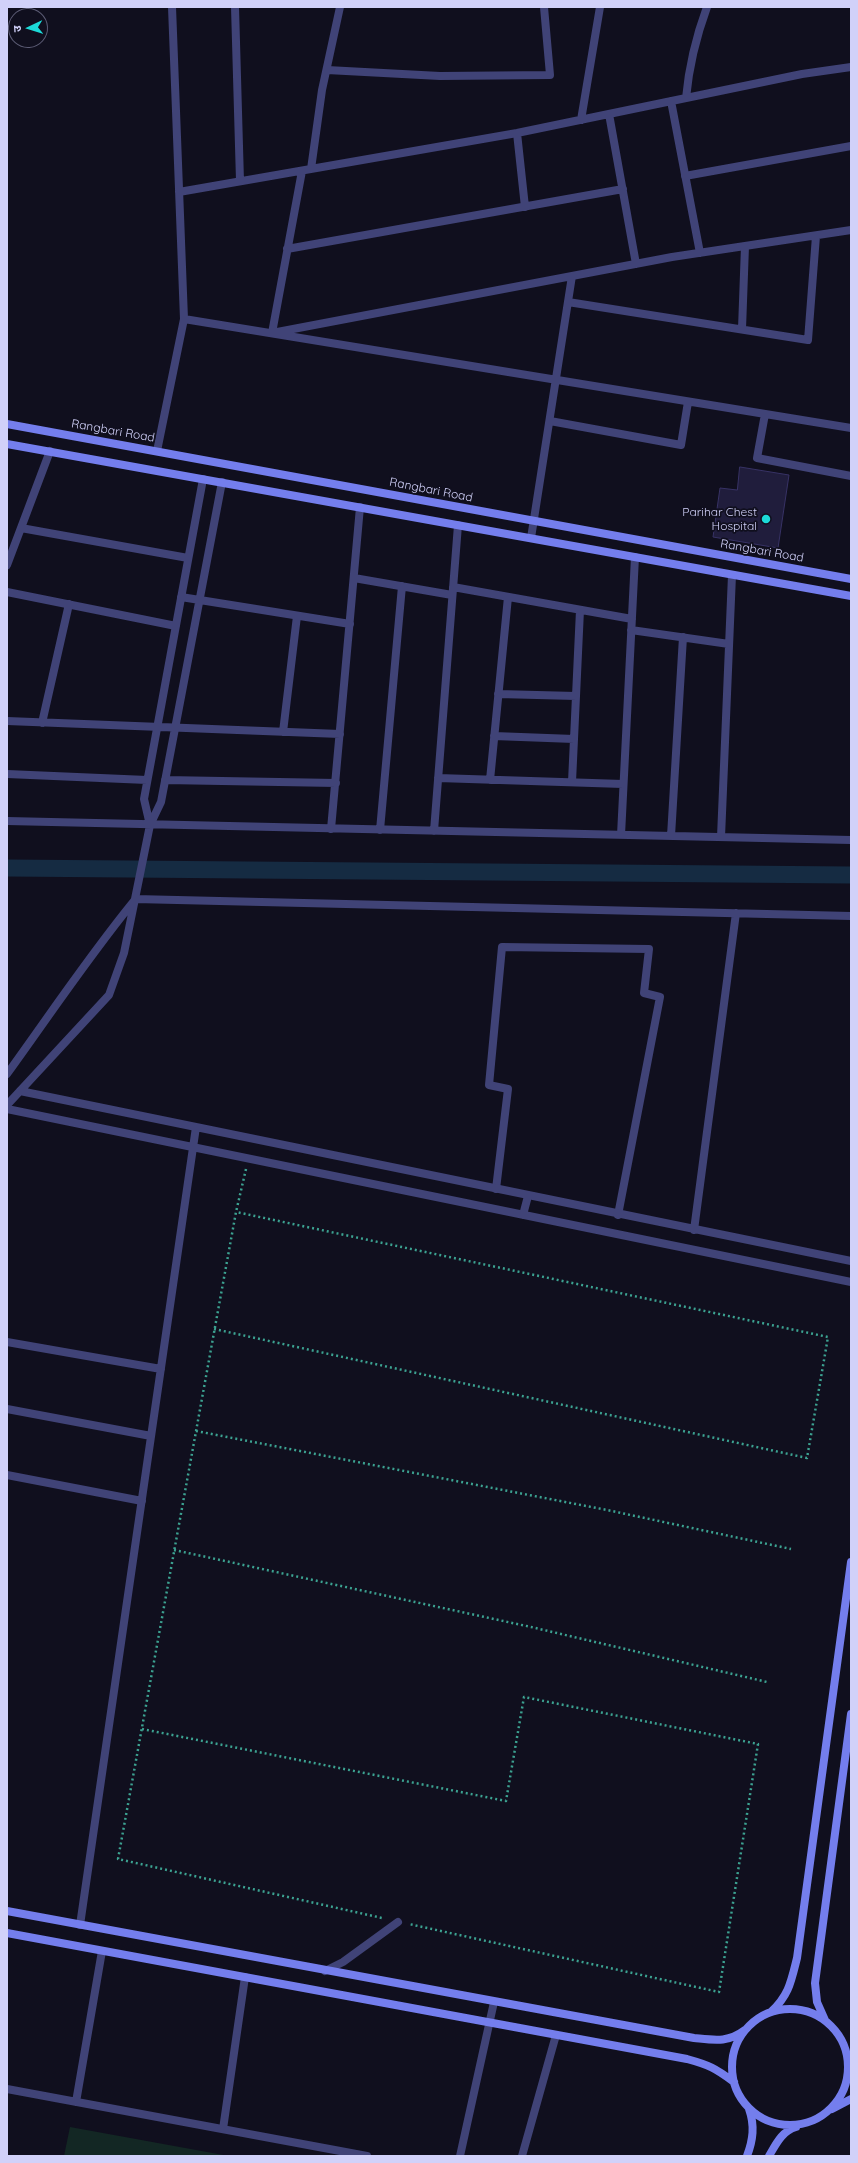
<!DOCTYPE html>
<meta charset="utf-8">
<style>
body{margin:0}
#map{position:relative;width:858px;height:2163px;overflow:hidden;background:#100f1e;font-family:Quicksand,"Noto Sans Devanagari",sans-serif}
canvas{display:block}
.frame{position:absolute;inset:0;border:8px solid #d1d1f9;pointer-events:none}
.north{position:absolute;left:8px;top:8px;width:40px;height:40px;box-sizing:border-box;background:#100f1e;border:1px solid #5d5d76;border-radius:50%;rotate:266deg;font-size:11px;font-weight:700;line-height:16px;text-align:center;color:#d1d1f9}
.north::after{content:'';display:block;margin:auto;width:14px;height:18px;background:#1cdad8;clip-path:polygon(50% 0,100% 100%,50% 72%,0 100%)}
</style>
<div id="map">
<canvas width="858" height="2163"></canvas>
<div class="frame"></div>
<div class="north">उ</div>
</div>
<script>
const c = document.querySelector('canvas').getContext('2d');
c.lineJoin = 'round';
function fill(path, color) {
  c.fillStyle = color;
  c.fill(path, 'evenodd');
}
function trace(path, color, width, dash) {
  c.strokeStyle = color;
  c.lineWidth = width;
  c.lineCap = dash ? 'butt' : 'round';
  c.setLineDash(dash || []);
  c.stroke(path);
}
function drawText(font, color, halo, rows, align = 'center') {
  c.font = font + ' Quicksand,sans-serif';
  c.lineWidth = 3.5;
  c.setLineDash([]);
  c.textBaseline = 'middle';
  c.strokeStyle = halo;
  c.fillStyle = color;
  for (const [text, x, y, turn = 0] of rows) {
    c.save();
    c.translate(x, y);
    c.rotate((+turn || 0) * Math.PI / 180);
    c.textAlign = isNaN(turn) ? turn : align;
    if (halo) c.strokeText(text, 0, 0);
    c.fillText(text, 0, 0);
    c.restore();
  }
}
const green = new Path2D(`
 M 70,2127 L 229,2156 L 64,2156 Z`);
const canal = new Path2D(`
 M 7,868 L 851,875`);
const building = new Path2D(`
 M 740,467 L 789,475 L 778,548 L 713,537 L 720,488 L 737,490 Z`);
const path = new Path2D(`
 M 246,1169 L 236,1212 L 118,1859 L 382,1918
 M 214,1329 L 807,1458 L 828,1337 L 236,1212
 M 196,1431 L 607,1510 L 791,1549
 M 174,1550 L 531,1627 L 767,1682
 M 142,1729 L 506,1801 L 524,1697 L 758,1744 L 719,1992 L 409,1924`);
const lane = new Path2D(`
 M 496,1189 L 508,1089 L 489,1085 L 502,947 L 649,949 L 644,993 L 660,997 L 618,1215`);
const street = new Path2D(`
 M 235,7 L 240,181
 M 327,70 L 440,76 L 550,75 L 544,7
 M 686,98 C 689,66 696,37 707,7
 M 671,101 L 700,253
 M 609,114 L 636,264
 M 581,120 L 600,7
 M 517,133 L 525,207
 M 311,169 L 322,90 L 340,7
 M 302,171 L 272,333 L 672,257 L 851,230
 M 685,176 L 851,146
 M 179,192 L 517,133 L 802,74 L 851,67
 M 287,249 L 623,189
 M 568,302 L 808,340 L 816,236
 M 184,319 L 851,428
 M 742,329 L 745,246
 M 765,414 L 757,458 L 851,476
 M 550,421 L 681,445 L 688,402
 M 157,451 L 184,319 L 172,7
 M 21,528 L 188,558
 M 531,538 L 572,276
 M 7,565 L 50,451
 M 354,578 L 452,595
 M 453,587 L 632,619
 M 7,592 L 176,626
 M 181,597 L 350,624
 M 631,630 L 729,644
 M 498,694 L 576,696
 M 7,721 L 340,734
 M 42,723 L 69,604
 M 283,732 L 297,616
 M 494,736 L 574,739
 M 7,774 L 147,780
 M 438,778 L 623,784
 M 165,780 L 336,783
 M 490,780 L 508,597
 M 572,782 L 580,610
 M 7,821 L 851,840
 M 150,825 L 144,799 L 203,479
 M 331,829 L 360,507
 M 380,830 L 402,586
 M 434,831 L 458,525
 M 621,835 L 635,557
 M 671,836 L 683,637
 M 721,837 L 732,575
 M 135,899 L 851,916
 M 7,1074 C 49,1016 89,956 134,901
 M 20,1091 L 851,1261
 M 7,1105 L 109,995 L 124,953 L 150,825 L 161,802 L 222,482
 M 7,1109 L 851,1282
 M 523,1215 L 528,1196
 M 694,1230 L 736,913
 M 7,1342 L 161,1369
 M 7,1409 L 151,1436
 M 7,1475 L 142,1501
 M 80,1925 L 196,1127
 M 325,1971 L 343,1962 L 398,1922
 M 7,2089 L 367,2156
 M 76,2102 L 102,1951
 M 223,2129 L 245,1977
 M 460,2156 L 494,2002
 M 522,2156 L 556,2035`);
const secondary = new Path2D(`
 M 7,424 L 851,579
 M 7,444 L 851,596
 M 7,1911 L 694,2038 C 714,2040 728,2043 745,2030
 M 7,1933 L 687,2059 C 709,2065 715,2068 734,2082
 M732 2067a58 58 0 1 1 116 0a58 58 0 1 1-116 0Z
 M 771,2012 C 789,1995 791,1982 797,1958 L 851,1562
 M 825,2020 L 817,2002 L 815,1983 L 851,1714
 M 832,2109 L 851,2099
 M 747,2156 C 753,2140 755,2126 749,2109
 M 769,2156 C 776,2144 782,2131 796,2127`);
const markers = [
 [766,519,5,"#1cdad8"]
];
const streetNames = [
 ["Rangbari Road",113,431,10],
 ["Rangbari Road",431,490,11],
 ["Rangbari Road",762,551,10]
];
const poiNames = [
 ["Parihar Chest",757,512],
 ["Hospital",757,526]
];
fill(green, '#132724');
trace(canal, '#152b42', 17);
fill(building, '#201d3c');
trace(building, '#373265', 1);
trace(path, '#3ca291', 2.5, [2, 3]);
trace(lane, '#404377', 8);
trace(street, '#404377', 8);
trace(secondary, '#747eed', 8);
for (const [x, y, r, color] of markers) {
  const dot = new Path2D();
  dot.arc(x, y, r, 0, 2 * Math.PI);
  c.fillStyle = color;
  c.fill(dot);
  trace(dot, '#100f1e', 1.5);
}
drawText('12px', '#d1d1f9', '#100f1e', streetNames);
drawText('12px', '#d1d1f9', '#100f1e', poiNames, 'right');
</script>
